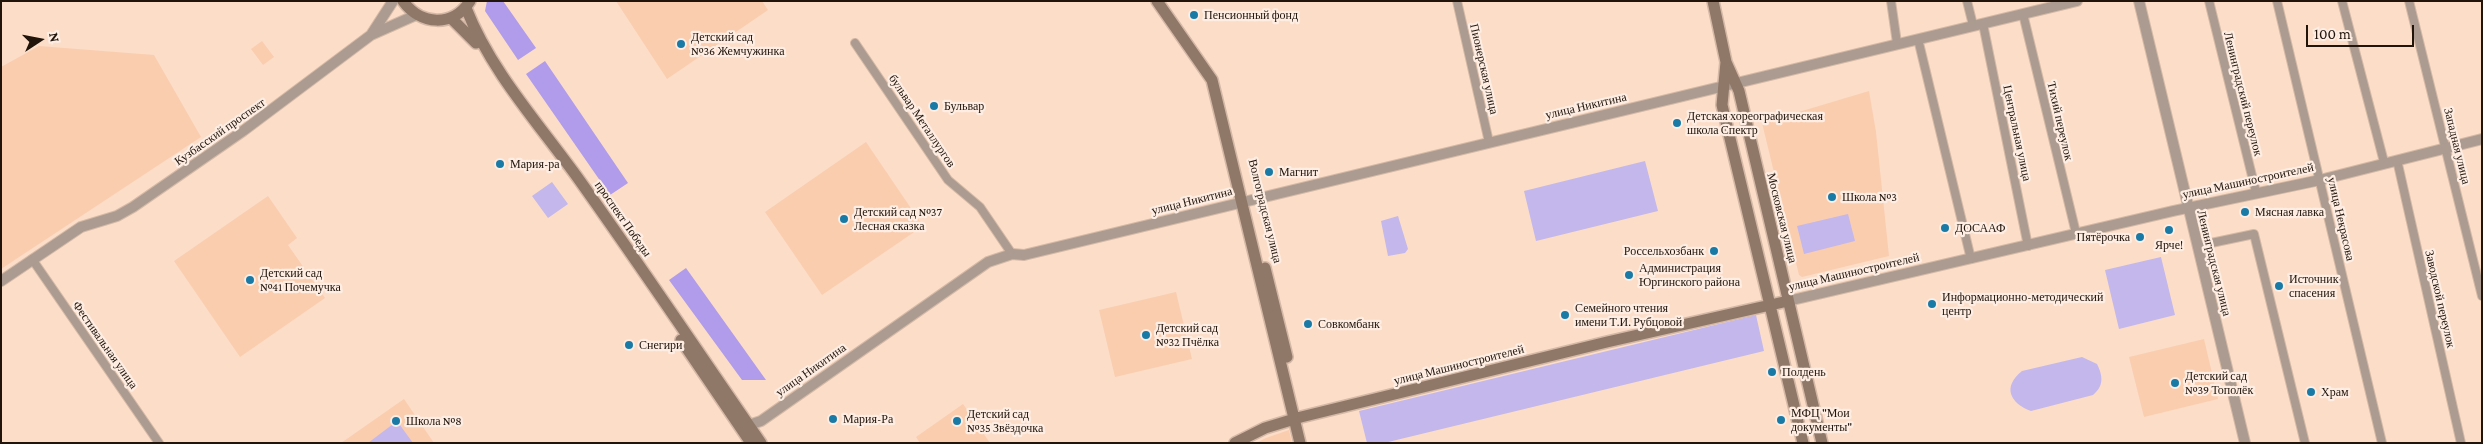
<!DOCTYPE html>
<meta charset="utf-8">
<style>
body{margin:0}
#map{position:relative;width:2483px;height:444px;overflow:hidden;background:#fcddc8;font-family:"Crimson Pro",serif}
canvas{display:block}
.frame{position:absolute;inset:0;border:2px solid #21140b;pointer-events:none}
.north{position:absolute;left:15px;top:15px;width:50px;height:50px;-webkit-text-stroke:4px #fdede3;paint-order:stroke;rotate:79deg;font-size:14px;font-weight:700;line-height:20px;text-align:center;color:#21140b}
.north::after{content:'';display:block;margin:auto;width:18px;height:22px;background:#21140b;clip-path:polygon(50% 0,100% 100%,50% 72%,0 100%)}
.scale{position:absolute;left:2306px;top:25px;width:108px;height:22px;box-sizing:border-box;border:2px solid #21140b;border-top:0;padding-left:6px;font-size:15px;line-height:18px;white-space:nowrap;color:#21140b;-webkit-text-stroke:4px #fdede3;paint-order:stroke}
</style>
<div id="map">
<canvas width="2483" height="444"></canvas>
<div class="frame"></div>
<div class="north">N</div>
<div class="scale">100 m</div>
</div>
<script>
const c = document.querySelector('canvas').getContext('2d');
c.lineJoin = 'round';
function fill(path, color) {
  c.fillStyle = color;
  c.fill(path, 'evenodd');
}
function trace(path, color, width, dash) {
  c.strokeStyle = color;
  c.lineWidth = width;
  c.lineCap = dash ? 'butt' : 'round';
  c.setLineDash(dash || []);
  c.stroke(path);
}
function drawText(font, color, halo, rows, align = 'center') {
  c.font = font + ' "Crimson Pro",serif';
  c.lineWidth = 4.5;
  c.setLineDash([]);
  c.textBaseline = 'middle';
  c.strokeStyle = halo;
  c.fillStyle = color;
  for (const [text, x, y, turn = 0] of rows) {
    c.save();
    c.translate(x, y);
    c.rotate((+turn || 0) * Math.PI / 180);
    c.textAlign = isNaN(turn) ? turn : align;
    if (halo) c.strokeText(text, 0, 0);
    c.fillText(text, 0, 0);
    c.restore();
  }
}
const built = new Path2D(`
 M 616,1 L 762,1 L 768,10 L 667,79 Z
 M 262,41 L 274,57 L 263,65 L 251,49 Z
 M 39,46 L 154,55 L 201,137 L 1,269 L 1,67 Z
 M 1869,91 L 1876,132 L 1889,256 L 1802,277 L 1799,275 L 1762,123 Z
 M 866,142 L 923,226 L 822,295 L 765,212 Z
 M 268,196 L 297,238 L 288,245 L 325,298 L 240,357 L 174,261 Z
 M 1176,292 L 1192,359 L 1115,377 L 1099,310 Z
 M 2204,339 L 2218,399 L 2144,417 L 2129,357 Z
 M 404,399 L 434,443 L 341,443 Z
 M 963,404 L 990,443 L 920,443 L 916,437 Z
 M 1289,430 L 1292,443 L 1256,443 L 1266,438 Z`);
const green = new Path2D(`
 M 1645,161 L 1658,211 L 1536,241 L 1524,191 Z
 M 552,182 L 568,204 L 548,218 L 532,196 Z
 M 1848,214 L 1855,241 L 1804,254 L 1797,226 Z
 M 1398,216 L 1408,249 L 1405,253 L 1388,256 L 1381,221 Z
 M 2161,257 L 2175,315 L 2119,329 L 2105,270 Z
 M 1756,315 L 1764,351 L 1384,443 L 1367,443 L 1359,411 Z
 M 2082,357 L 2097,364 C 2103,376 2104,386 2093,395 L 2031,411 C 2010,403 2002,387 2022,371 Z
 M 397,421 L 413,443 L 368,443 Z`);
const forest = new Path2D(`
 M 487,1 L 503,1 L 536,48 L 518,60 L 485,11 Z
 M 545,61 L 628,183 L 610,195 L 526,74 Z
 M 686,268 L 766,380 L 742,380 L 669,280 Z`);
const minor = new Path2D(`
 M 1457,1 L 1489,142
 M 1891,1 L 1897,43
 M 1967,1 L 1973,25
 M 2209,1 L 2256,192
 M 2277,1 L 2382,443
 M 2342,1 L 2384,162
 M 2409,1 L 2482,296
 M 2023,14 L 2076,233
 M 1983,24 L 2028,246
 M 1918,39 L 1971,259
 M 855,43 L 948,180 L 980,207 L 1012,254
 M 2397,160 L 2461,443
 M 2197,246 L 2254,234 L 2305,443
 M 32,259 L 159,443`);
const tertiary = new Path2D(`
 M 2139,1 L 2245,443
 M 371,35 L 393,1
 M 1,281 L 81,227 L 117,216 L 133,207 L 243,131 L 371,35 L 416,15
 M 1788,301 L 2173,211 L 2320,180 L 2482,139
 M 749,425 L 761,421 L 988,262 L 1012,254 L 1024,255 L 2077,1`);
const secondary = new Path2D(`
 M 403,1 C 420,25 453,28 470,1
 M 1157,1 L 1212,80 L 1300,443
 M 1713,1 L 1726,62 L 1739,91 L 1822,443
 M 466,8 C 491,72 540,125 580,181 C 642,268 701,356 761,443
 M 451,18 L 476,43
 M 1726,62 L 1722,105 L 1803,443
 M 1265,268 L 1287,357
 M 681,340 L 751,443
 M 1235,443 L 1265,428 L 1301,417 L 1607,342 L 1788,301`);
const markers = [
 [1194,15,5,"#1a7aa6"],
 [681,44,5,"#1a7aa6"],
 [934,106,5,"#1a7aa6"],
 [1677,123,5,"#1a7aa6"],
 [500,164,5,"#1a7aa6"],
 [1269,172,5,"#1a7aa6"],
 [1832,197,5,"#1a7aa6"],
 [2245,212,5,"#1a7aa6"],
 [844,219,5,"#1a7aa6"],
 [1945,228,5,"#1a7aa6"],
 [2169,230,5,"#1a7aa6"],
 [2140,237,5,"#1a7aa6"],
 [1714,251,5,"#1a7aa6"],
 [1629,275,5,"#1a7aa6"],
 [250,280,5,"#1a7aa6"],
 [2279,286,5,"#1a7aa6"],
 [1932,304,5,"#1a7aa6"],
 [1565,315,5,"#1a7aa6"],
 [1308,324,5,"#1a7aa6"],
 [1146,335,5,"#1a7aa6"],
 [629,345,5,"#1a7aa6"],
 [1772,372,5,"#1a7aa6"],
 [2175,383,5,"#1a7aa6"],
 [2311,392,5,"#1a7aa6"],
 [833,419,5,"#1a7aa6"],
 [1781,420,5,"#1a7aa6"],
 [396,421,5,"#1a7aa6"],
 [957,421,5,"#1a7aa6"]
];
const poiNames = [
 ["Пенсионный фонд",1204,15],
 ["Детский сад",691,37],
 ["№36 Жемчужинка",691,51],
 ["Бульвар",944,106],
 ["Детская хореографическая",1687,116],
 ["школа Спектр",1687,130],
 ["Мария-ра",510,164],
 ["Магнит",1279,172],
 ["Школа №3",1842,197],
 ["Детский сад №37",854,212],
 ["Лесная сказка",854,226],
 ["Мясная лавка",2255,212],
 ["ДОСААФ",1955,228],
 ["Пятёрочка",2130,237,"right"],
 ["Ярче!",2169,245,"center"],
 ["Россельхозбанк",1704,251,"right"],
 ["Администрация",1639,268],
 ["Юргинского района",1639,282],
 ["Детский сад",260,273],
 ["№41 Почемучка",260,287],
 ["Источник",2289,279],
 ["спасения",2289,293],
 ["Информационно-методический",1942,297],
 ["центр",1942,311],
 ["Семейного чтения",1575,308],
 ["имени Т.И. Рубцовой",1575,322],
 ["Совкомбанк",1318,324],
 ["Детский сад",1156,328],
 ["№32 Пчёлка",1156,342],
 ["Снегири",639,345],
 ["Полдень",1782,372],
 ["Детский сад",2185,376],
 ["№39 Тополёк",2185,390],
 ["Храм",2321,392],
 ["МФЦ \"Мои",1791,413],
 ["документы\"",1791,427],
 ["Детский сад",967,414],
 ["№35 Звёздочка",967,428],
 ["Мария-Ра",843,419],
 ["Школа №8",406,421]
];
const streetNames = [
 ["Пионерская улица",1484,69,77],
 ["Ленинградский переулок",2243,94,76],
 ["улица Никитина",1586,106,-13],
 ["бульвар Металлургов",922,121,56],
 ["Тихий переулок",2060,121,77],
 ["Кузбасский проспект",220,132,-35],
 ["Центральная улица",2017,133,78],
 ["Западная улица",2457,146,76],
 ["улица Машиностроителей",2248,181,-12],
 ["улица Никитина",1192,201,-14],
 ["Волгоградская улица",1265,211,76],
 ["Московская улица",1782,218,76],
 ["проспект Победы",623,219,55],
 ["улица Некрасова",2341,219,77],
 ["Ленинградская улица",2214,263,76],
 ["улица Машиностроителей",1854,272,-13],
 ["Заводской переулок",2440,299,77],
 ["Фестивальная улица",105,345,55],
 ["улица Машиностроителей",1459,365,-14],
 ["улица Никитина",811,370,-35]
];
fill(built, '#facdaf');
fill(green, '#c3b7ec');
fill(forest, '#b09cea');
trace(minor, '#d5b9a6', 10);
trace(tertiary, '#d5b9a6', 12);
trace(secondary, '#d5b9a6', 14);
trace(minor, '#ab9b90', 8);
trace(tertiary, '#ab9b90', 10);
trace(secondary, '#8f7868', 11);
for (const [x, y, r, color] of markers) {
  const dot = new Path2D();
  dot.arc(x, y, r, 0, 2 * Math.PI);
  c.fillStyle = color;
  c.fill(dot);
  trace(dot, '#fdede3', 2);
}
drawText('12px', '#21140b', '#fdede3', poiNames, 'left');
drawText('12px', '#21140b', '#fdede3', streetNames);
</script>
